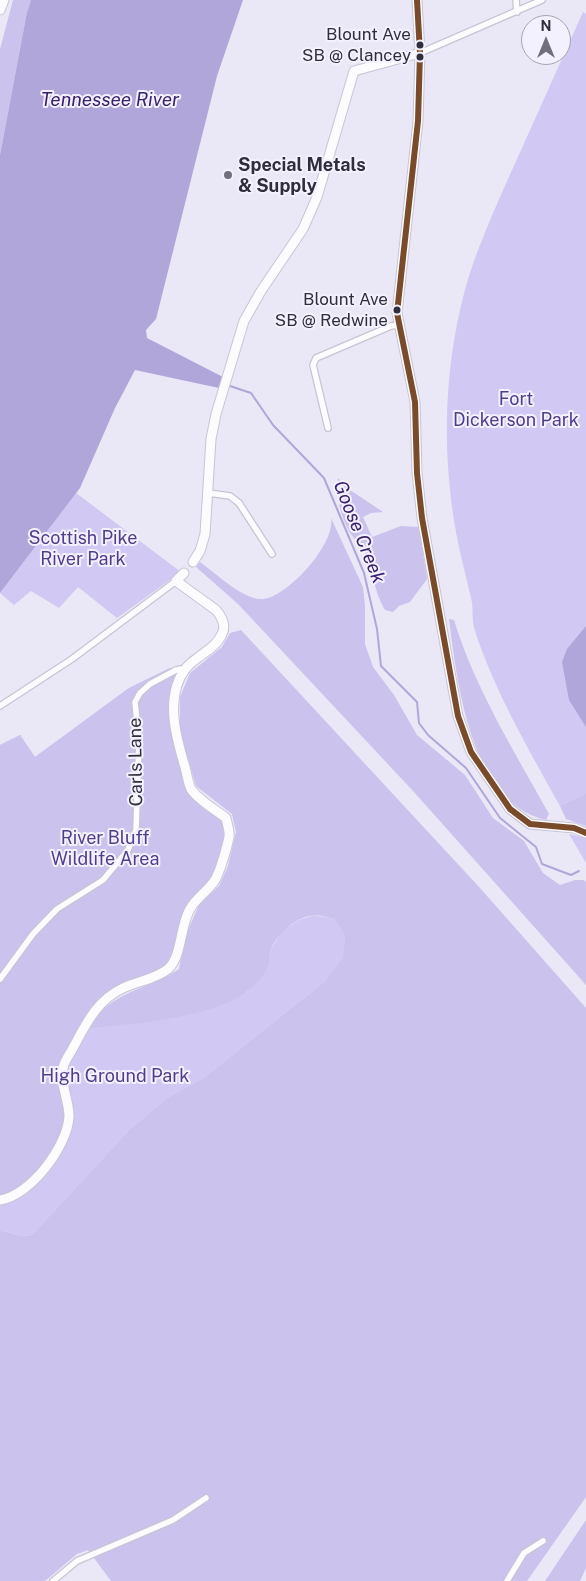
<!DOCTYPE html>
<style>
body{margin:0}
#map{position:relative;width:586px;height:1581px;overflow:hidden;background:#eae7f6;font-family:"Public Sans",sans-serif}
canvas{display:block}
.north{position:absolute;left:521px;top:15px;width:50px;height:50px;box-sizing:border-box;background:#f3f1fe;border:1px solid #a5a3b0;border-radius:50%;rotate:0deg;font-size:14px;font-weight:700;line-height:20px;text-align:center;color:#302e3a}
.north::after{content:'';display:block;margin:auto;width:18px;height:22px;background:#716f7c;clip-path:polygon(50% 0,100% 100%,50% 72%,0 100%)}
</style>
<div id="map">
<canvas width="586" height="1581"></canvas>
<div class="north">N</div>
</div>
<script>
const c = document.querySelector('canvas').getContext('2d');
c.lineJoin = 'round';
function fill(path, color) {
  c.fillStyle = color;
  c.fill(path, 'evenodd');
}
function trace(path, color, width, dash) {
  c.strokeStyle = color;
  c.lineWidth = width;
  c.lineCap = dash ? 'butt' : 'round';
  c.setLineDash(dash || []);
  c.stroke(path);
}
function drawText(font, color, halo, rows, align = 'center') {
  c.font = font + ' "Public Sans",sans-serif';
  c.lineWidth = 4;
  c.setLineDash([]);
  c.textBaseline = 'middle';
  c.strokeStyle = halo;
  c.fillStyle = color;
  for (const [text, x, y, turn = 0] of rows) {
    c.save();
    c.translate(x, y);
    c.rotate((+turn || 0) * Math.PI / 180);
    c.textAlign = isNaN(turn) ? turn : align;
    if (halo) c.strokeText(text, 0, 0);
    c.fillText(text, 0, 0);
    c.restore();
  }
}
const green = new Path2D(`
 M 583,12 L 586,14 L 586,793 L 560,806 C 529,750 495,692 475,631 C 471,619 474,609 471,598 C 466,576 460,554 456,532 C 441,447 444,359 469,276 C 482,236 500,197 517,159 C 539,110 561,61 583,12 Z
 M 76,493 L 181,572 L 117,618 L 78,587 L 59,608 L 31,591 L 14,605 L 0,593 Z
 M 170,668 L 178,675 L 172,684 L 122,988 L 84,1028 L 164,1019 L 189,1013 L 247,992 L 268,967 L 270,951 L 282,931 L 299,920 L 315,915 L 334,919 L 345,936 L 344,958 L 324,982 L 205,1077 L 167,1098 L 129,1130 L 32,1235 L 21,1236 L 0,1230 L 0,745 L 20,735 L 35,757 L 129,688 Z
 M 569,834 L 586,838 L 586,863 Z`);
const forest = new Path2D(`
 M 13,0 L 31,0 L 27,12 L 0,155 L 0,49 Z
 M 338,478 L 347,488 L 383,512 L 371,513 L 363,517 L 372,537 L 401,526 L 419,527 L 427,579 L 410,602 L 399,606 L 393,612 L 385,610 C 374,592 373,571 365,552 C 362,546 356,542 353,537 C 342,522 335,496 338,478 Z
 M 331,518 L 363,587 L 365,606 L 365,644 L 373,667 L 394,695 L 417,735 L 465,775 L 493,818 L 524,841 L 543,873 L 560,885 L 575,880 L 584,880 L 586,882 L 586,985 L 414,792 L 238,604 L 196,567 L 200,562 C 216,573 242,600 263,599 C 288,597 336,543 331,518 Z
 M 449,619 L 454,620 C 475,689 515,752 549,814 L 546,820 C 470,803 457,681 449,619 Z
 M 241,630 L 480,888 L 586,1008 L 586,1497 L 527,1581 L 111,1581 L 88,1550 L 77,1554 L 45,1581 L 0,1581 L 0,1230 L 21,1236 L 32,1235 L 129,1130 L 167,1098 L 205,1077 L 324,982 L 343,958 L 345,936 L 334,919 C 329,918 321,915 316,915 C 296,916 276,934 270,952 C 269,956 270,962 268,967 C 264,976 253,988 245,993 C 209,1018 133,1024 89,1028 C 110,990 147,991 179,969 L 185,937 L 199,905 L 219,886 L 228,866 L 236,832 L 232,814 L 196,786 L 180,731 L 180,697 L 190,673 L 222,647 L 230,633 Z
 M 170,668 L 179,668 L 171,691 L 174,721 L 191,790 L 226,818 L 229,830 L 215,880 L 190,909 L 170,967 L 106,1000 L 63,1066 L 68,1123 L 40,1175 L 0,1200 L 0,745 L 20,735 L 35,757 L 129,688 Z
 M 586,793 L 586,826 L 566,819 L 560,806 Z
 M 586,1520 L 586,1568 L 580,1581 L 545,1581 Z`);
const water = new Path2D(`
 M 31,0 L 243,0 L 217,76 L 156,319 L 146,330 L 147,338 L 223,377 L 219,388 L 135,370 L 115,408 L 80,488 L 0,593 L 0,155 L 27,12 Z
 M 586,626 L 586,727 L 569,700 L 562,662 L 567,649 Z`);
const stream = new Path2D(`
 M 230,386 L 251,393 L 273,425 L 324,478 L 364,573 L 377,629 L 381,666 L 417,702 L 419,723 L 428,735 L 466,768 L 500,818 L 536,847 L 542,864 L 571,875 L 579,871`);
const street = new Path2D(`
 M 516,0 L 517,12
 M 420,53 L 542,0
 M 328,428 L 313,365 L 316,358 L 391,326 L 398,325
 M 209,493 L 230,496 L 239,503 L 272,554
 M 0,706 L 72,659 L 176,581
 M 0,979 L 33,934 L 57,909 L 103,880 L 128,850 L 136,830 L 139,741 L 135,702 L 140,693 L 150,684 L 176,670 L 186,668
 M 53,1581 L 77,1561 L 173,1520 L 206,1498
 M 507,1581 L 524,1553 L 543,1541`);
const secondary = new Path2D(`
 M 417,0 L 420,53 L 418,121 L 397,313 L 415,402 L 417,473 L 422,518 L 458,716 L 471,752 L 510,809 L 530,824 L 574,828 L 586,833
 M 193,562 L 200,551 L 205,534 L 211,439 L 216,414 L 244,321 L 261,291 L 303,229 L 317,197 L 354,71 L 420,53
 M 0,1200 C 30,1196 68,1146 69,1116 C 69,1100 60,1085 63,1068 C 64,1061 70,1054 73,1048 C 86,1024 97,1000 123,988 C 138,981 156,979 168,969 C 182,957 180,925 190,909 C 196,898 208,891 215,880 C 220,872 227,847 229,837 C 230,831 227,824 226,818 C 216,810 198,800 191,789 C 188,783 187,774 185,767 C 176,737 164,696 186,668 C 196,656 216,649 222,634 C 226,626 222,617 216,610 L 176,581 L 184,573`);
const primary = new Path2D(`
 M 0,10 L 4,0`);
const bus1 = new Path2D(`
 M 417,0 L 420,53 L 418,121 L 397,313 L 415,402 L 417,473 L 422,518 L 458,716 L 471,752 L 510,809 L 530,824 L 574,828 L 586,833`);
const markers = [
 [420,45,4.5,"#302e3a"],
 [420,57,4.5,"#302e3a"],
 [228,175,5,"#716f7c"],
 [397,310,4.5,"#302e3a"]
];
const busNames = [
 ["Blount Ave",411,35],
 ["SB @ Clancey",411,56],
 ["Blount Ave",388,300],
 ["SB @ Redwine",388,321]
];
const poiNames = [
 ["Special Metals",238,165],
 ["& Supply",238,186]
];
const parkNames = [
 ["Fort",516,399],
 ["Dickerson Park",516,420],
 ["Scottish Pike",83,538],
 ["River Park",83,559],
 ["River Bluff",105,838],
 ["Wildlife Area",105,859],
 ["High Ground Park",115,1076]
];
const streetNames = [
 ["Carls Lane",136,762,-91]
];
const waterNames = [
 ["Tennessee River",110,100],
 ["Goose Creek",359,532,68]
];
fill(green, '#d1c8f3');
fill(forest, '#cbc2ee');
fill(water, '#b1a6d9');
trace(stream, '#b1a6d9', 2);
trace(street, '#c8c5d3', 8);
trace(secondary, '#c8c5d3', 11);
trace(primary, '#c8c5d3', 11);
trace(street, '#fcfbfe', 5.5);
trace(secondary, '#fcfbfe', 9);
trace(primary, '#fcfbfe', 9);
trace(bus1, '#7a4b2a', 6);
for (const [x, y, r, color] of markers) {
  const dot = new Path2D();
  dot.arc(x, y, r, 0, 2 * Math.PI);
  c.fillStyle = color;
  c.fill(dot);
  trace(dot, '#f3f1fe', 2);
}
drawText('17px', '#302e3a', '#f3f1fe', busNames, 'right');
drawText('bold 18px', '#302e3a', '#f3f1fe', poiNames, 'left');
drawText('18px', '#533c8b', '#f3f1fe', parkNames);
drawText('18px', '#302e3a', '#f3f1fe', streetNames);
drawText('italic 19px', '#3b206e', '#f3f1fe', waterNames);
</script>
